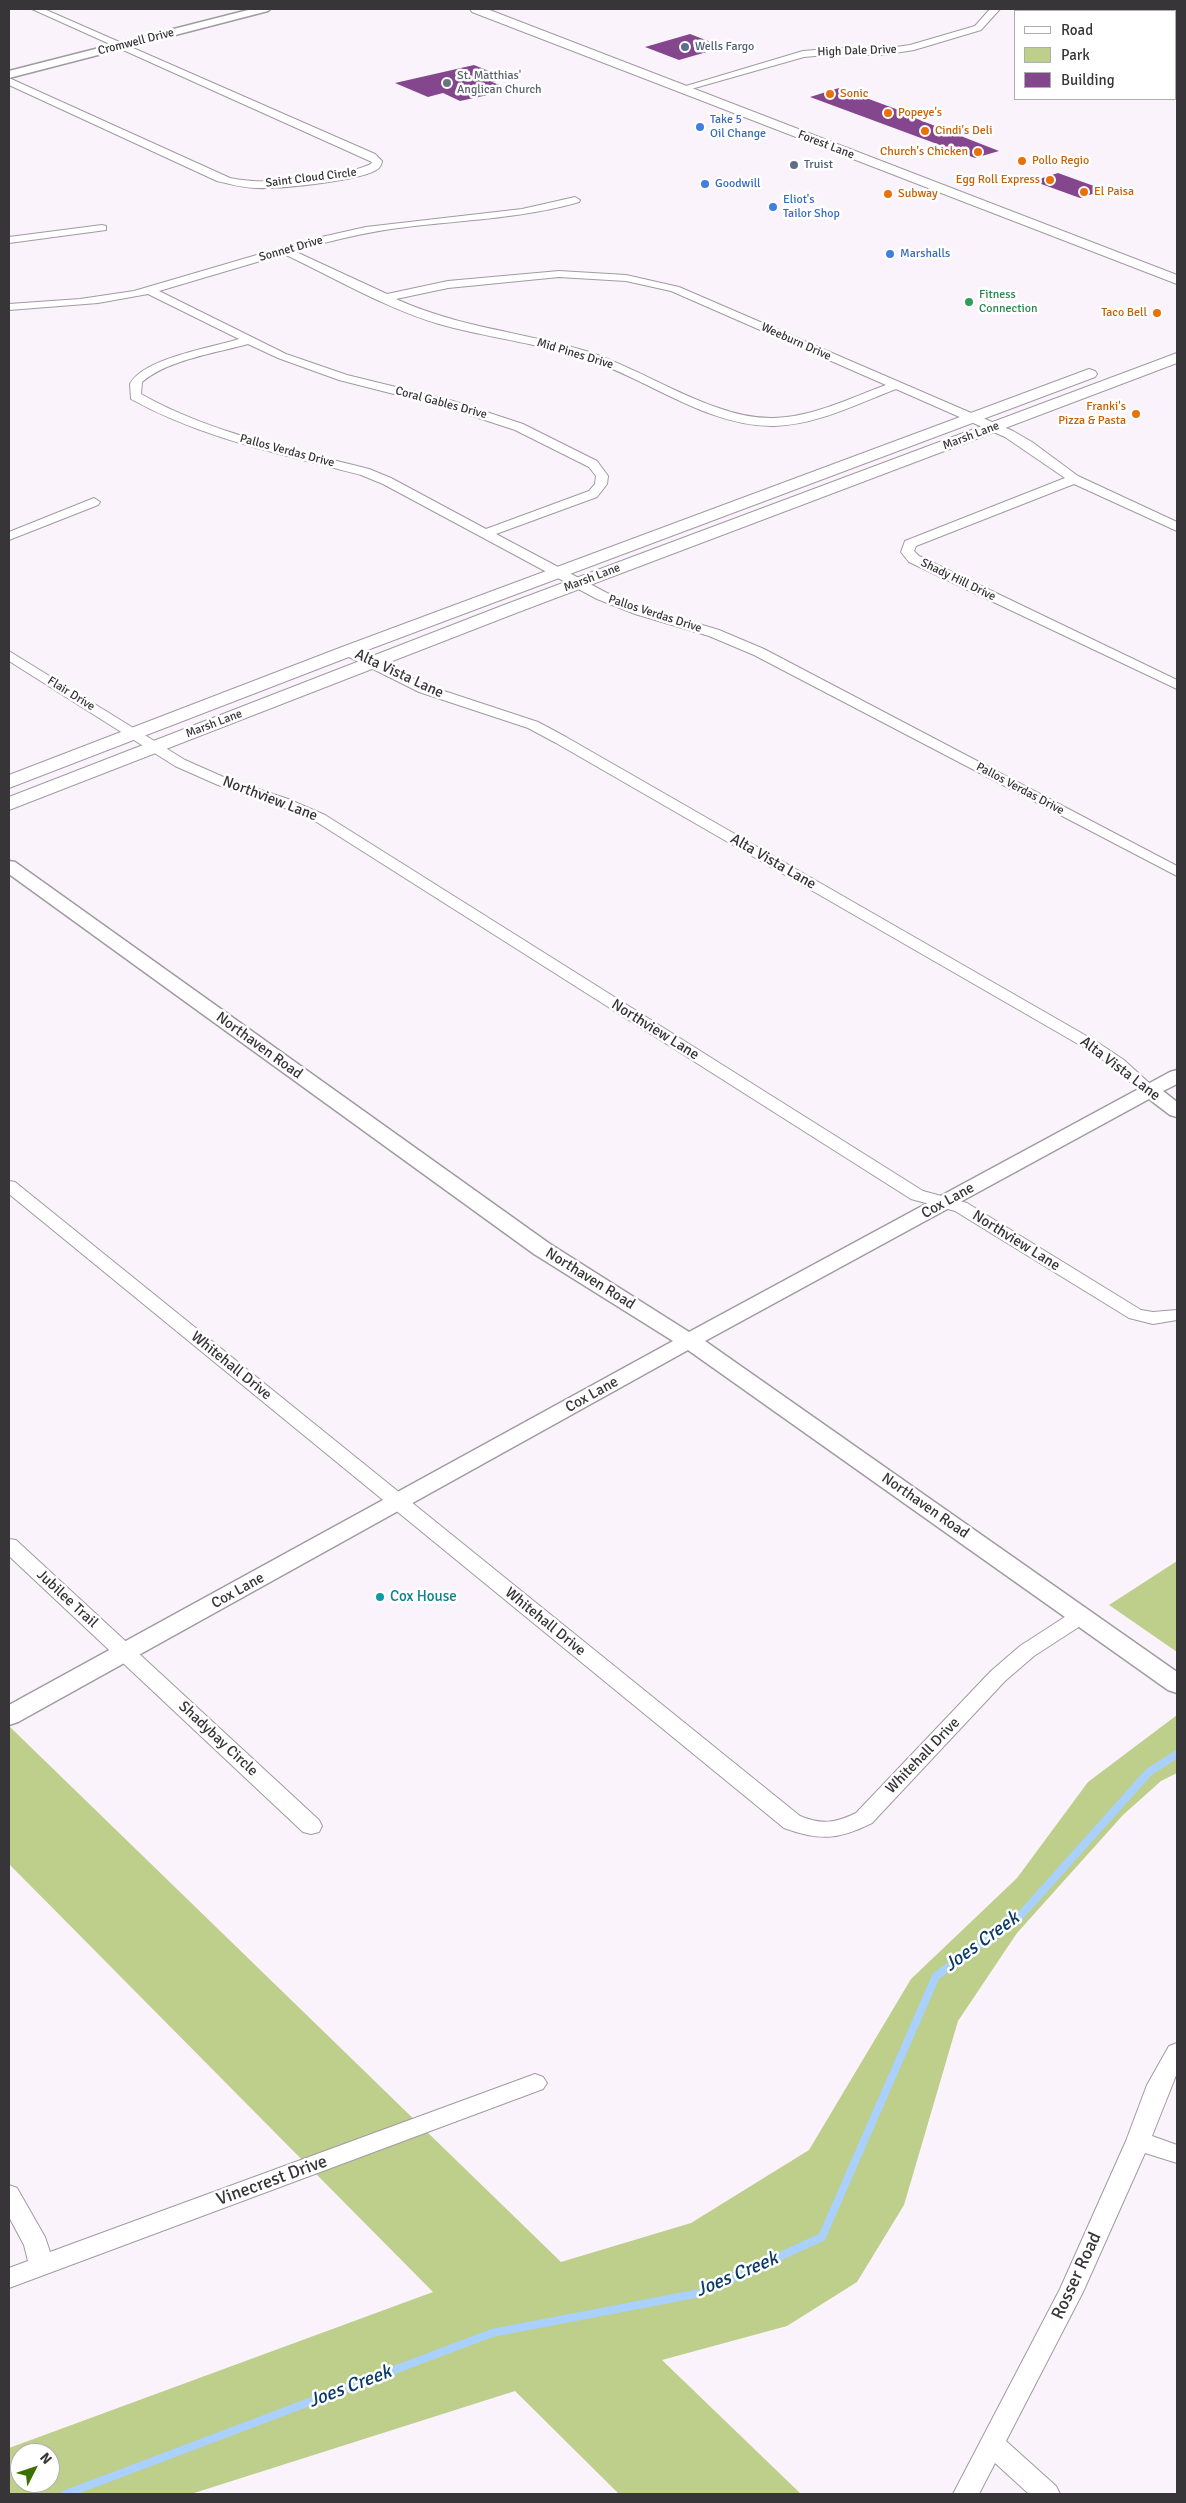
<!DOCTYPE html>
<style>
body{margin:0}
#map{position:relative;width:1186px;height:2503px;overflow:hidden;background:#fbf3fc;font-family:Signika,sans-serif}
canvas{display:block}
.frame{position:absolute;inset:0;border:10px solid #383538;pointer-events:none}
.legend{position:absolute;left:1014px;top:10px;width:162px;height:90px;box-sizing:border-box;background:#fff;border:1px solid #afaeaf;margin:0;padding:6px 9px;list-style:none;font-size:15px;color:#383538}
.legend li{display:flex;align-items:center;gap:10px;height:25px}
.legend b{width:25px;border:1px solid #afaeaf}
.north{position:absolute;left:10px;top:2443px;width:50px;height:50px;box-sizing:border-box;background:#fff;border:1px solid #afaeaf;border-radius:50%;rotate:49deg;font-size:14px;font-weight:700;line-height:20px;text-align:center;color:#383538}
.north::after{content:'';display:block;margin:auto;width:18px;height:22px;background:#387100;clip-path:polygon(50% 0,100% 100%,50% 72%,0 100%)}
</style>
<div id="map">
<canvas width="1186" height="2503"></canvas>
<div class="frame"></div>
<ul class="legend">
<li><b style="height:6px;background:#fff"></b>Road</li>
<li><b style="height:14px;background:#bece8b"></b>Park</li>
<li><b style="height:14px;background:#84478d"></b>Building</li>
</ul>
<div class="north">N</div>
</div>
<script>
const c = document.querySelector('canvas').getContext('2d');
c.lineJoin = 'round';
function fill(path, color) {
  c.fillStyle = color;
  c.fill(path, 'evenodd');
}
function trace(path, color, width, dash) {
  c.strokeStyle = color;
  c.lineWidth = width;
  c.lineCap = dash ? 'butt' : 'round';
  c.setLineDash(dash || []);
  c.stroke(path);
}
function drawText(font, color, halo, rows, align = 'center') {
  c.font = font + ' Signika,sans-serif';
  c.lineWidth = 5;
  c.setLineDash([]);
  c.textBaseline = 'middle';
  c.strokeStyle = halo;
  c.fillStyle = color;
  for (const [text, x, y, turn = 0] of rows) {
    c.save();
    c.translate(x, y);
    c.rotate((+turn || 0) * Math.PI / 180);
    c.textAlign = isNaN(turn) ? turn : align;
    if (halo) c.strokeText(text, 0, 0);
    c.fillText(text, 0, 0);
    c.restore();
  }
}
const green = new Path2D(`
 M 1177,1561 L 1177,1652 L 1109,1605 Z
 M 1177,1715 L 1177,1773 L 1161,1781 L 1123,1815 L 1017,1933 L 958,2021 L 904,2205 L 857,2282 L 787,2326 L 662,2360 L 801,2494 L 619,2494 L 515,2391 L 191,2494 L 9,2494 L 9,2448 L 433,2292 L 9,1864 L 9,1726 L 561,2262 L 691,2223 L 809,2150 L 911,1979 L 1017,1878 L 1088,1782 ZM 20,2453 L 50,2453 L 50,2483 L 20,2483 Z`);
const stream = new Path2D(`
 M 66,2494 L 492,2333 L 700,2293 L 822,2237 L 936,1976 L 1021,1915 L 1149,1772 L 1177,1754`);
const building = new Path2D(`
 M 690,34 L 724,47 L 679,60 L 645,47 Z
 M 474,65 L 506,78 L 492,82 L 511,90 L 460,101 L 443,93 L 428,97 L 395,83 Z
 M 839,88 L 904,112 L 902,113 L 999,151 L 975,158 L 810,97 Z
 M 1058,173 L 1105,190 L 1080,198 L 1033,181 Z`);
const minor = new Path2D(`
 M 32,9 L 44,9 L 375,154 L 382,161 C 382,163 380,167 379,168 C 365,181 277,189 256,188 C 243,188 230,184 217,181 L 9,85 L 9,78 L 230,178 C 266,186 337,179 371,164 L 372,162 Z
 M 990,9 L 1000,9 L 981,30 L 914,50 L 882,55 L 838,54 L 804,57 L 684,91 L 676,89 L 803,51 L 838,48 L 882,49 L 910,45 L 975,26 Z
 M 1117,9 L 1131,9 L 1134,11 L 1120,11 Z
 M 1175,23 L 1177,24 L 1177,30 L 1175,29 Z
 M 575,197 L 580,200 L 579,202 C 517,220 454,220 391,229 C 358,234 326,242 294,251 L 387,294 L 448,281 L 559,271 L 626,275 L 679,287 L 1013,431 L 1032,442 L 1078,476 L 1177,522 L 1177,531 L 1074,484 L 916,546 L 914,551 L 919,556 L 1177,680 L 1177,689 L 909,562 L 901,552 L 905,541 L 1065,478 L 1005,437 L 896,389 C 857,404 816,425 774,426 C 712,427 656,385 600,364 C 548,344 492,339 439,324 C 387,309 333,277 284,254 L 159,291 L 286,354 L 347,375 L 453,401 L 523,424 L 597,461 L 608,476 L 607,484 L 597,497 L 496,534 L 607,593 L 645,608 L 719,630 L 764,649 L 1177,866 L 1177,876 L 754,655 L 709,636 L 635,614 L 597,599 L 383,484 L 361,475 C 282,454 203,439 131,399 L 130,384 C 144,358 211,348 239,339 L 148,294 L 98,303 L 9,310 L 9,304 L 80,299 L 134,291 L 308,240 L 366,227 L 522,209 ZM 559,277 L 626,281 L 671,291 L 886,385 C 850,398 813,417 774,418 C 714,420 644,369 586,351 C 522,332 457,327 396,299 L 448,288 ZM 248,344 L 278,358 L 339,380 L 445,407 L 515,430 L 589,467 L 596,476 L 595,484 L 589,491 L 486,529 L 391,478 L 369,469 C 291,449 212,434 141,394 L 142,382 C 167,360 216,353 248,344 Z
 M 102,225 L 106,226 L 106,230 L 9,243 L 9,237 Z
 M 94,498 L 100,502 L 98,505 L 9,540 L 9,532 Z
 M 348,647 L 429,686 L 538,722 L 566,737 L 1097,1042 L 1124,1060 L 1158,1091 L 1156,1094 L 1144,1094 L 1112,1066 L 1085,1048 L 556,743 L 528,728 L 419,692 L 343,654 L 341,651 L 343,648 Z
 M 9,651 L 185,760 L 228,779 L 288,799 L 325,815 L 923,1191 L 967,1203 L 1141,1310 L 1153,1312 L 1177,1310 L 1177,1320 L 1153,1324 L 1129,1318 L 955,1211 L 911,1199 L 315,821 L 278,805 L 218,785 L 175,766 L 9,661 Z
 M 9,1181 L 15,1182 L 800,1816 C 821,1825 836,1823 856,1813 L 991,1671 L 1020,1646 L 1074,1611 L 1081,1609 L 1088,1611 L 1091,1616 L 1088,1621 L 1034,1656 L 1005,1681 L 872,1823 C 838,1840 819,1841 784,1828 L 9,1194 Z
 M 9,1539 L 16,1540 L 319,1820 L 322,1826 L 319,1832 L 311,1834 L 303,1832 L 9,1556 Z
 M 1177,2043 L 1177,2073 L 1152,2136 L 1177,2145 L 1177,2163 L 1145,2153 L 1083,2292 L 1006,2441 L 1056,2486 L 1060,2494 L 1029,2494 L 995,2463 L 979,2494 L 953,2494 L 1060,2289 L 1126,2141 L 1147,2085 L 1169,2046 Z
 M 535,2074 L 543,2077 L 547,2083 L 543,2089 L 9,2288 L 9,2268 L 28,2261 L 24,2245 L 9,2217 L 9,2185 L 17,2188 L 45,2237 L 50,2252 Z`);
const tertiary = new Path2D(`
 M 252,9 L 270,9 L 268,11 L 9,78 L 9,71 Z
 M 9,861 L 15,862 L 550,1244 L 689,1332 L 1170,1072 L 1177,1070 L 1177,1084 L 1163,1091 L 1177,1102 L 1177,1117 L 1170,1115 L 1149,1099 L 705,1341 L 1177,1672 L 1177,1693 L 1168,1690 L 688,1350 L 18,1722 L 9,1725 L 9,1705 L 673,1341 L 534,1254 L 9,874 Z`);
const secondary = new Path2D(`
 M 470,9 L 487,9 L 1177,275 L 1177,284 L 472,12 Z
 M 1177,353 L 1177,363 L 516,613 L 9,810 L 9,797 L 504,605 Z
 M 1089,369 L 1095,371 L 1097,374 L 1095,377 L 354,655 L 9,788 L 9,775 L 342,647 Z`);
const markers = [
 [685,47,5,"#5c6f8a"],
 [447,83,5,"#6b7280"],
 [830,94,5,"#e8710a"],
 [888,113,5,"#e8710a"],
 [700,127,5,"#3f7fe0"],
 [925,131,5,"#e8710a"],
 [978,152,5,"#e8710a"],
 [1022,161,5,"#e8710a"],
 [794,165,5,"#5c6f8a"],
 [1050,180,5,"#e8710a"],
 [705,184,5,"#3f7fe0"],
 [1084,192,5,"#e8710a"],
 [888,194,5,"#e8710a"],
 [773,207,5,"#3f7fe0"],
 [890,254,5,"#3f7fe0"],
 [969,302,5,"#2e9e5b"],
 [1157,313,5,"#e8710a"],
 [1136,414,5,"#e8710a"],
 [380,1597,5,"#0f9aa8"]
];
const farStreetnames = [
 ["Cromwell Drive",136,42,-14],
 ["High Dale Drive",857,51,-2],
 ["Forest Lane",826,145,21],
 ["Saint Cloud Circle",311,178,-7],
 ["Sonnet Drive",291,249,-16],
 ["Weeburn Drive",796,342,24],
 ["Mid Pines Drive",575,354,17],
 ["Coral Gables Drive",441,403,15],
 ["Marsh Lane",971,436,-21],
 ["Pallos Verdas Drive",287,451,15],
 ["Marsh Lane",592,578,-21],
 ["Shady Hill Drive",958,580,26],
 ["Pallos Verdas Drive",655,614,18],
 ["Flair Drive",71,694,32],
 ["Marsh Lane",214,724,-21],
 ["Pallos Verdas Drive",1020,789,28]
];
const farServicenames = [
 ["Wells Fargo",695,47],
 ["Truist",804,165]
];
const farWorshipnames = [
 ["St. Matthias'",457,76],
 ["Anglican Church",457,90]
];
const farFoodnames = [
 ["Sonic",840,94],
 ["Popeye's",898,113],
 ["Cindi's Deli",935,131],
 ["Church's Chicken",968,152,"right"],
 ["Pollo Regio",1032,161],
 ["Egg Roll Express",1040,180,"right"],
 ["El Paisa",1094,192],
 ["Subway",898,194],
 ["Taco Bell",1147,313,"right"],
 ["Franki's",1126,407,"right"],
 ["Pizza & Pasta",1126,421,"right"]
];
const farShopnames = [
 ["Take 5",710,120],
 ["Oil Change",710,134],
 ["Goodwill",715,184],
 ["Eliot's",783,200],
 ["Tailor Shop",783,214],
 ["Marshalls",900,254]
];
const farLeisurenames = [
 ["Fitness",979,295],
 ["Connection",979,309]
];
const streetNames = [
 ["Alta Vista Lane",399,674,25],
 ["Northview Lane",270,799,21],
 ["Alta Vista Lane",773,862,30],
 ["Northview Lane",655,1030,32],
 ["Northaven Road",259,1046,36],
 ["Alta Vista Lane",1120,1069,37],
 ["Cox Lane",948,1201,-29],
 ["Northview Lane",1016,1241,32],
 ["Northaven Road",590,1279,32],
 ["Whitehall Drive",231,1366,39],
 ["Cox Lane",592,1395,-29],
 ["Northaven Road",925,1506,35],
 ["Cox Lane",238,1591,-29],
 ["Jubilee Trail",67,1599,43],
 ["Whitehall Drive",545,1622,39],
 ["Shadybay Circle",218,1739,43],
 ["Whitehall Drive",923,1756,-46]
];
const cultureNames = [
 ["Cox House",390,1597]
];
const nearStreetnames = [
 ["Vinecrest Drive",272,2181,-20],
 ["Rosser Road",1077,2276,-65]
];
const nearWaternames = [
 ["Joes Creek",982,1942,-36],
 ["Joes Creek",737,2275,-23],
 ["Joes Creek",350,2387,-21]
];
fill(green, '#bece8b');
trace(stream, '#aad1fe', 8);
fill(building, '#84478d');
trace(minor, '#a19aa2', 2);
trace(tertiary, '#a19aa2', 3);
trace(secondary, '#a19aa2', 2);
fill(minor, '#fff');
fill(tertiary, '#fff');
fill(secondary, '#fff');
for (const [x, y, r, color] of markers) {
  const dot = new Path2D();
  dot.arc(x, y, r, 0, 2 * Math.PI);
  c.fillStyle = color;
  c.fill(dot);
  trace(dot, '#fff', 2);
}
drawText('12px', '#383538', '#fff', farStreetnames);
drawText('12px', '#4e5e75', '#fff', farServicenames, 'left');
drawText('12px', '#5b616d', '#fff', farWorshipnames, 'left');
drawText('12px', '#c56008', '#fff', farFoodnames, 'left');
drawText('12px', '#366cbe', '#fff', farShopnames, 'left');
drawText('12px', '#27864d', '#fff', farLeisurenames, 'left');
drawText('15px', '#383538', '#fff', streetNames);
drawText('15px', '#0d838f', '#fff', cultureNames, 'left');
drawText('18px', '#383538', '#fff', nearStreetnames);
drawText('italic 19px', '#0a3b68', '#fff', nearWaternames);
</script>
